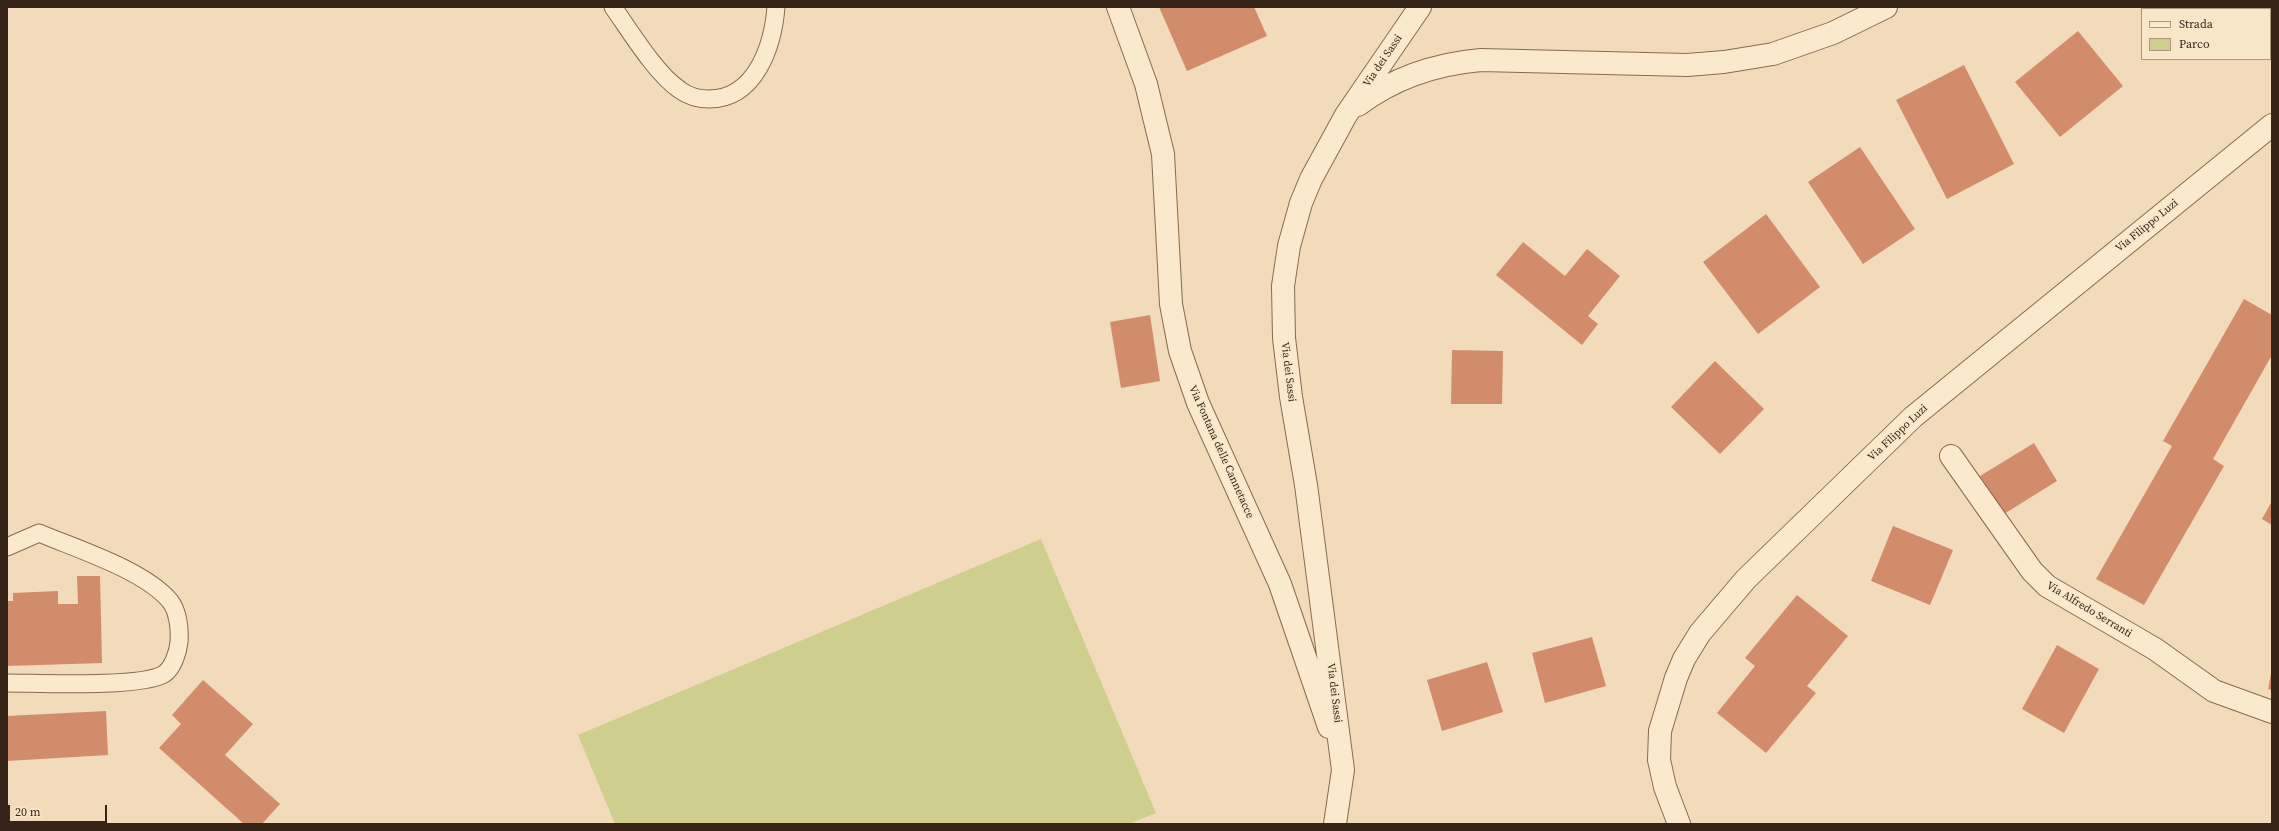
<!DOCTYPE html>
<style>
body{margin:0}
#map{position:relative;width:2279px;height:831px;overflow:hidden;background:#f1dbba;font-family:"Source Serif 4",serif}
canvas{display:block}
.frame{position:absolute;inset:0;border:8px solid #362419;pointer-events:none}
.legend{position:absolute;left:2141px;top:8px;width:130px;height:52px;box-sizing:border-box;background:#f8e6c9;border:1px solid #aa9883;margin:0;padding:5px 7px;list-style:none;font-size:12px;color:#362419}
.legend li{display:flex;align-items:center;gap:8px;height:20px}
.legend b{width:20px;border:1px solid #aa9883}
.scale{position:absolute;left:8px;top:805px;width:99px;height:18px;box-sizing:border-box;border:2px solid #362419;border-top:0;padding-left:5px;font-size:12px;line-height:14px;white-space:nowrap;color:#362419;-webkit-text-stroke:3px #f8e6c9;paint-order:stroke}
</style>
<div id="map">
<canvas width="2279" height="831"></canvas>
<div class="frame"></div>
<ul class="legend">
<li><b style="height:5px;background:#fbe9cd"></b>Strada</li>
<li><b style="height:11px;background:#cecf8d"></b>Parco</li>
</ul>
<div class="scale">20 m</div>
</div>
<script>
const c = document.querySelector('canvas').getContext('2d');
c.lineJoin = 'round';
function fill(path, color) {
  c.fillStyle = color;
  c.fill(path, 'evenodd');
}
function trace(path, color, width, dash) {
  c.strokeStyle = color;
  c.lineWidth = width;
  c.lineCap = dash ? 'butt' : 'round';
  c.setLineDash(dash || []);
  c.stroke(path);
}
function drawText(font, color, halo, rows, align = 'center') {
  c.font = font + ' "Source Serif 4",serif';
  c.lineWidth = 3;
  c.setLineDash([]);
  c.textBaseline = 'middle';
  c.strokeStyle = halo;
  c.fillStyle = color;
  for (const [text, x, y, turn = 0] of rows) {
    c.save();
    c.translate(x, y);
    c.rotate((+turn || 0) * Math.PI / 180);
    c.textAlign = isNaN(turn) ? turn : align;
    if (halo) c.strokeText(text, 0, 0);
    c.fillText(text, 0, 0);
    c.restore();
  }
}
const green = new Path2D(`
 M 1041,539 L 1156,813 L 1129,824 L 615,824 L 578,735 Z`);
const building = new Path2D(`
 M 1159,7 L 1254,7 L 1267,36 L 1187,71 Z
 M 2078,31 L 2123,86 L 2060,137 L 2015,82 Z
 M 1964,65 L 2014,164 L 1947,199 L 1896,100 Z
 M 1860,147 L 1915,229 L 1863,264 L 1808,182 Z
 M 1766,214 L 1820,287 L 1758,334 L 1703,262 Z
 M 1523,242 L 1565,276 L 1587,249 L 1620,276 L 1588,316 L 1598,324 L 1582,345 L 1496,275 Z
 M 2244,299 L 2272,315 L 2272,355 L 2213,459 L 2224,466 L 2144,605 L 2096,579 L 2172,446 L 2163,441 Z
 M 1150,315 L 1160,381 L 1121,388 L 1110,322 Z
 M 1452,350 L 1503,351 L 1502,404 L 1451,404 Z
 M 1715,361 L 1764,409 L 1720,454 L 1671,407 Z
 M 2034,443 L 2057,481 L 2004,514 L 1980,476 Z
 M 2272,501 L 2272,525 L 2262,519 Z
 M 1893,526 L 1953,550 L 1930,605 L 1871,581 Z
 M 77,576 L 100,576 L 102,663 L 7,666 L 7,601 L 13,601 L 13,593 L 58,591 L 58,604 L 78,604 Z
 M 1797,595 L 1848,636 L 1807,686 L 1816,693 L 1766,753 L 1717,713 L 1755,666 L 1745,658 Z
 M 1592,637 L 1606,686 L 1545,703 L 1532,653 Z
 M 2057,645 L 2099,669 L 2064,733 L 2022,709 Z
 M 1487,662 L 1503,712 L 1442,731 L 1427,680 Z
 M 2271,674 L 2272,674 L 2272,690 L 2268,689 Z
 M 203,680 L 253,724 L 225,755 L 280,804 L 262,824 L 244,824 L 159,748 L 181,724 L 172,715 Z
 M 106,711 L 108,755 L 7,761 L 7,716 Z`);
const service = new Path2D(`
 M 613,7 C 630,31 656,74 680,90 C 688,96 698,99 709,99 C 756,99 773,45 776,7
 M 7,547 L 39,533 C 77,549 144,570 170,601 C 178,611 180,629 179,642 C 178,652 173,668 164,674 C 141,688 38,683 7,683`);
const minor = new Path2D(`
 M 1118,7 L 1146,84 L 1163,154 L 1171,304 L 1180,351 L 1198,403 L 1280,584 L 1329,727
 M 1358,105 C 1395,77 1435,64 1481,60 L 1687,65 L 1724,62 L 1773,54 L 1833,33 L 1886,7
 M 1951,456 L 2032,571 L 2047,586 L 2155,649 L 2214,691 L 2272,712
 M 1335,824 L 1343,770 L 1306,485 L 1291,397 L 1284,338 L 1283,286 L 1289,246 L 1301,203 L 1311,179 L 1346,115 L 1420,7
 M 1679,824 L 1665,787 L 1659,760 L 1660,731 L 1676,678 L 1684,659 L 1700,633 L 1746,579 L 1913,417 L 2272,125`);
const streetNames = [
 ["Via dei Sassi",1383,61,-56],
 ["Via Filippo Luzi",2147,226,-39],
 ["Via dei Sassi",1288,372,83],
 ["Via Filippo Luzi",1898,433,-43],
 ["Via Fontana delle Cannetacce",1221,452,66],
 ["Via Alfredo Serranti",2089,610,31],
 ["Via dei Sassi",1334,693,83]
];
fill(green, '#cecf8d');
fill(building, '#d28c6c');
trace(service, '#886a53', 19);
trace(minor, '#886a53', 24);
trace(service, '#fbe9cd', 17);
trace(minor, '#fbe9cd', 22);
drawText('11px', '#362419', '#f8e6c9', streetNames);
</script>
